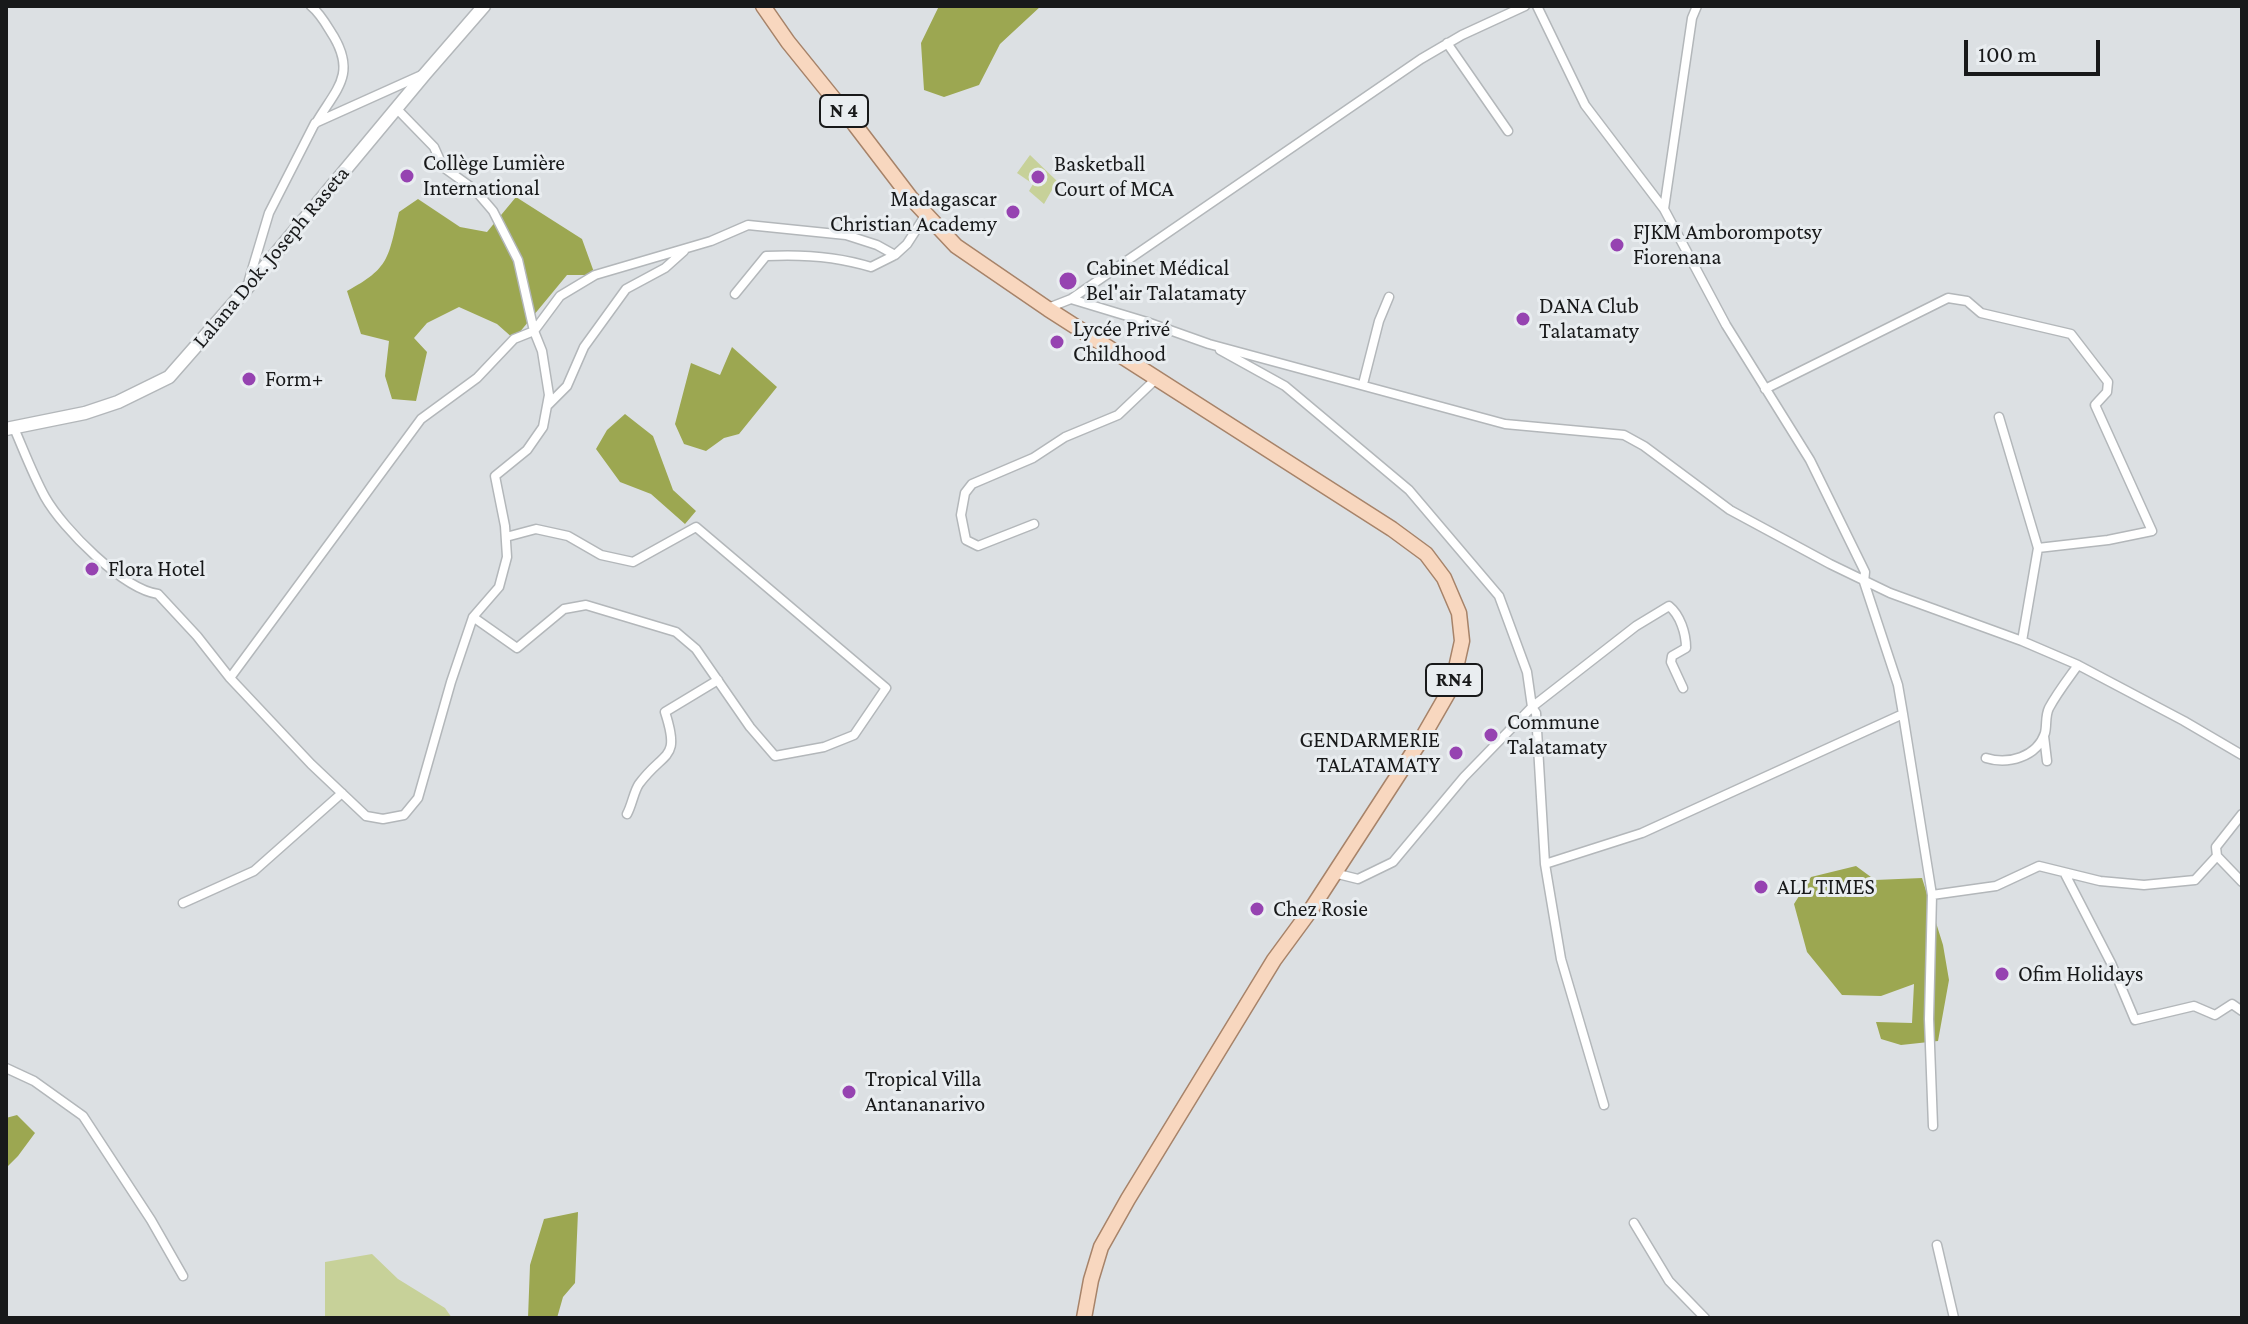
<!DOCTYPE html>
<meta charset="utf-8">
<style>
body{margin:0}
#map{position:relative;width:2248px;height:1324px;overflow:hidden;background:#dce0e3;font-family:"Crimson Pro",serif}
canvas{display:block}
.frame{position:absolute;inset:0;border:8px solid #18191a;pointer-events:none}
.scale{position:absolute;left:1964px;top:40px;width:136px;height:36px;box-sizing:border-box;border:4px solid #18191a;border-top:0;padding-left:10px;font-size:24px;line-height:28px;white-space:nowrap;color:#18191a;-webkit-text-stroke:6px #e9edf0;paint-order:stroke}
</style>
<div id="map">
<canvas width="2248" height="1324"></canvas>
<div class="frame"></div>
<div class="scale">100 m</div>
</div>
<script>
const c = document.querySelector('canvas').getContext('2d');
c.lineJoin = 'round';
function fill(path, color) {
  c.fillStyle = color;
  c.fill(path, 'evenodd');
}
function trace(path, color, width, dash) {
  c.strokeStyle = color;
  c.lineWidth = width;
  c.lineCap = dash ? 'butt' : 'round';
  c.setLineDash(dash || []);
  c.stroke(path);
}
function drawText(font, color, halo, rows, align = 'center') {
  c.font = font + ' "Crimson Pro",serif';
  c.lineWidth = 6;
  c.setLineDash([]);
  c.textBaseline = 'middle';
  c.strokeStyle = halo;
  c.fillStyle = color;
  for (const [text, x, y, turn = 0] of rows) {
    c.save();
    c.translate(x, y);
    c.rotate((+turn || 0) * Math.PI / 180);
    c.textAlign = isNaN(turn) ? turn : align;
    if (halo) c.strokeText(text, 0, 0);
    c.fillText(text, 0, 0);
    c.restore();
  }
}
const green = new Path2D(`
 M 1030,155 L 1057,181 L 1044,204 L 1029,191 L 1033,184 L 1017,173 Z
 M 372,1254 L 398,1279 L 445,1308 L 452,1318 L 325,1318 L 325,1262 Z`);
const forest = new Path2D(`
 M 939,6 L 1041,6 L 1000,44 L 979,85 L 944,97 L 924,90 L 921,43 Z
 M 516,197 L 582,239 L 595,275 L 567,275 L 514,339 L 497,324 L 459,307 L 427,323 L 414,338 L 427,352 L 416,401 L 392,399 L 385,376 L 389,341 L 361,334 L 347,291 C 390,268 388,258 399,212 L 418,199 L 460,227 L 487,232 Z
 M 732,347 L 777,387 L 739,434 L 724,438 L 706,451 L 684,444 L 675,424 L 691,363 L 720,375 Z
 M 625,414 L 653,436 L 673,490 L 696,511 L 685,524 L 651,494 L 620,482 L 596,449 L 607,430 Z
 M 1856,866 L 1875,880 L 1922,878 L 1943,945 L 1949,980 L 1938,1041 L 1901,1045 L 1881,1039 L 1876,1022 L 1912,1023 L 1914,984 L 1881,996 L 1842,995 L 1807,952 L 1794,904 L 1811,877 Z
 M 17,1115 L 35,1133 L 18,1156 L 6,1168 L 6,1118 Z
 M 578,1212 L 575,1283 L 563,1297 L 557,1318 L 528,1318 L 530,1265 L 544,1219 Z`);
const minor = new Path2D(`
 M 311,6 C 321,14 327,26 334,37 C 356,75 336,89 316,123
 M 1537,6 L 1585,105 L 1664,209
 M 1447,43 L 1508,131
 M 249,280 L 269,213 L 315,123 L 424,74
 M 735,294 L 766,256 C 803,254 836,256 871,267 L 895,255
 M 1071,299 L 1421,59 L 1462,35 L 1525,6
 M 1048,308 L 1071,299 L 1147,322 L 1209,344 L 1505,424 L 1624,435 L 1644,446 L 1730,510 L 1830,564 L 1890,593 L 2022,641 L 2078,665 L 2184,721 L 2242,755
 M 1220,350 L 1285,386 L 1409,490 L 1499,596 L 1527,672 L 1532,707
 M 1363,384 L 1379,321 L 1389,297
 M 1765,389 L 1948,298 L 1967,301 L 1981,313 L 2071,334 L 2108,382 L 2107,392 L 2095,405 L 2152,531 L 2108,540 L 2038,548
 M 548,405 L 567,386 L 584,347 L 626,289 L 665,268 L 684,251
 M 1999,417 L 2038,548 L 2022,641
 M 14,428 C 24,451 33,475 45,497 C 63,529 123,589 158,594 L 197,636 L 230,678 L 311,764 L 366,816 L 383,819 L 404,815 L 418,798 L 451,682 L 473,617 L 499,587 L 507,557 L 505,526 L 495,476 L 527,450 L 543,427 L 549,395 L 542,351 L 534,331 L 518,260 L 493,211 L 475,190 L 443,167 L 434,147 L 396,108
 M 1034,524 L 978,546 L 966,540 L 961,515 L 965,493 L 972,484 L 1033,458 L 1065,437 L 1118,415 L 1157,378
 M 473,617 L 517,648 L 564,609 L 586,605 L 676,632 L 696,649 L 750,727 L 775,756 L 824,747 L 854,735 L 886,688 L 696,527 L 633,562 L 601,555 L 568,536 L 536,529 L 506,537
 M 230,678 L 421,419 L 477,378 L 514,339 L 534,331 L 560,296 L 595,275 L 711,241 L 748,225 L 846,235 L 877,245 L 895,255 L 907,244 L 925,216
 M 1532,707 L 1636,626 L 1669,606 C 1680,615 1686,633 1686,648 L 1672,656 L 1671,662 L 1683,688
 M 1903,714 L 1932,895 L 1996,886 L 2039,866 L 2100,881 L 2144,885 L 2195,880 L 2217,856
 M 2044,736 L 2047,761
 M 1986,758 C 2008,765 2037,757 2045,733 C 2047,725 2045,716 2049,708 C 2057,693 2068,679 2078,665
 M 627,814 C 632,805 634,791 639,784 C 664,750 681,761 665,712 L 718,680
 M 2242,814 L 2216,847 L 2217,856 L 2242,882
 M 1545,864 L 1561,959 L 1604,1105
 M 1334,873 L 1358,879 L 1393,862 L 1464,777 L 1532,707 L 1536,713 L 1545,864 L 1642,833 L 1903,714 L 1898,685 L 1864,582 L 1865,572 L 1810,460 L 1726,325 L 1664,209 L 1692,18 L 1697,6
 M 2065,874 L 2111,963 L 2135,1020 L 2194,1006 L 2215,1015 L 2232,1004 L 2242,1011
 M 1932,895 L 1929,1019 L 1933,1126
 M 183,903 L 254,871 L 342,793
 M 6,1068 L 34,1081 L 83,1116 L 151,1220 L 183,1276
 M 1634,1223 L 1669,1281 L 1705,1318
 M 1937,1245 L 1954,1318`);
const secondary = new Path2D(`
 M 6,429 L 85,413 L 118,402 L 169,377 L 247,288 L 425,74 L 484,6`);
const primary = new Path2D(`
 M 763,6 L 788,42 L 855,125 L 910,197 L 956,246 L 1048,309 L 1392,529 L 1426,554 L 1444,578 L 1459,613 L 1462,641 L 1452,686 L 1421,740 L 1310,911 L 1274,960 L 1128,1199 L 1101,1247 L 1091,1280 L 1084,1318`);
const markers = [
 [407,176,8,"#9643b1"],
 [1038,177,8,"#9643b1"],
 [1013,212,8,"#9643b1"],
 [1617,245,8,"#9643b1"],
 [1068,281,10,"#9643b1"],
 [1523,319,8,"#9643b1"],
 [1057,342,8,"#9643b1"],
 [249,379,8,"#9643b1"],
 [92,569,8,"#9643b1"],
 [1491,735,8,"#9643b1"],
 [1456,753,8,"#9643b1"],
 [1761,887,8,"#9643b1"],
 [1257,909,8,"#9643b1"],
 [2002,974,8,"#9643b1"],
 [849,1092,8,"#9643b1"]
];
const shields = [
 [844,111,48],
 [1454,680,56]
];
const shieldNames = [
 ["N 4",844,111],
 ["RN4",1454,680]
];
const poiNames = [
 ["Collège Lumière",423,163],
 ["International",423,188],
 ["Basketball",1054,164],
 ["Court of MCA",1054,189],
 ["Madagascar",997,199,"right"],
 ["Christian Academy",997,224,"right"],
 ["FJKM Amborompotsy",1633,232],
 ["Fiorenana",1633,257],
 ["Cabinet Médical",1086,268],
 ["Bel'air Talatamaty",1086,293],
 ["DANA Club",1539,306],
 ["Talatamaty",1539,331],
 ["Lycée Privé",1073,329],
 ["Childhood",1073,354],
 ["Form+",265,379],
 ["Flora Hotel",108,569],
 ["Commune",1507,722],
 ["Talatamaty",1507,747],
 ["GENDARMERIE",1440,740,"right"],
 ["TALATAMATY",1440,765,"right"],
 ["ALL TIMES",1777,887],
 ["Chez Rosie",1273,909],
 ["Ofim Holidays",2018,974],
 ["Tropical Villa",865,1079],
 ["Antananarivo",865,1104]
];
const streetNames = [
 ["Lalana Dok. Joseph Raseta",271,257,-50]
];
fill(green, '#c7d199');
fill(forest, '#9ca751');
trace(minor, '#b3b7ba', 11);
trace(secondary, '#b3b7ba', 15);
trace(primary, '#a78369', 17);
trace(minor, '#fff', 8);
trace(secondary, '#fff', 12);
trace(primary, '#f8d7bf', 14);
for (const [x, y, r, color] of markers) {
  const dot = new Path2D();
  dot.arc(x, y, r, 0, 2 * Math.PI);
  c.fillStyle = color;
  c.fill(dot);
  trace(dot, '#e9edf0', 3);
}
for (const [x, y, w] of shields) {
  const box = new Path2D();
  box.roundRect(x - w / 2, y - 16, w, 32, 6);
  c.fillStyle = '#e9edf0';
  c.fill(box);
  trace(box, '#18191a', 2);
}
drawText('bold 20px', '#18191a', null, shieldNames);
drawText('22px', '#18191a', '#e9edf0', poiNames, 'left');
drawText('22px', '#18191a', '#e9edf0', streetNames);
</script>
